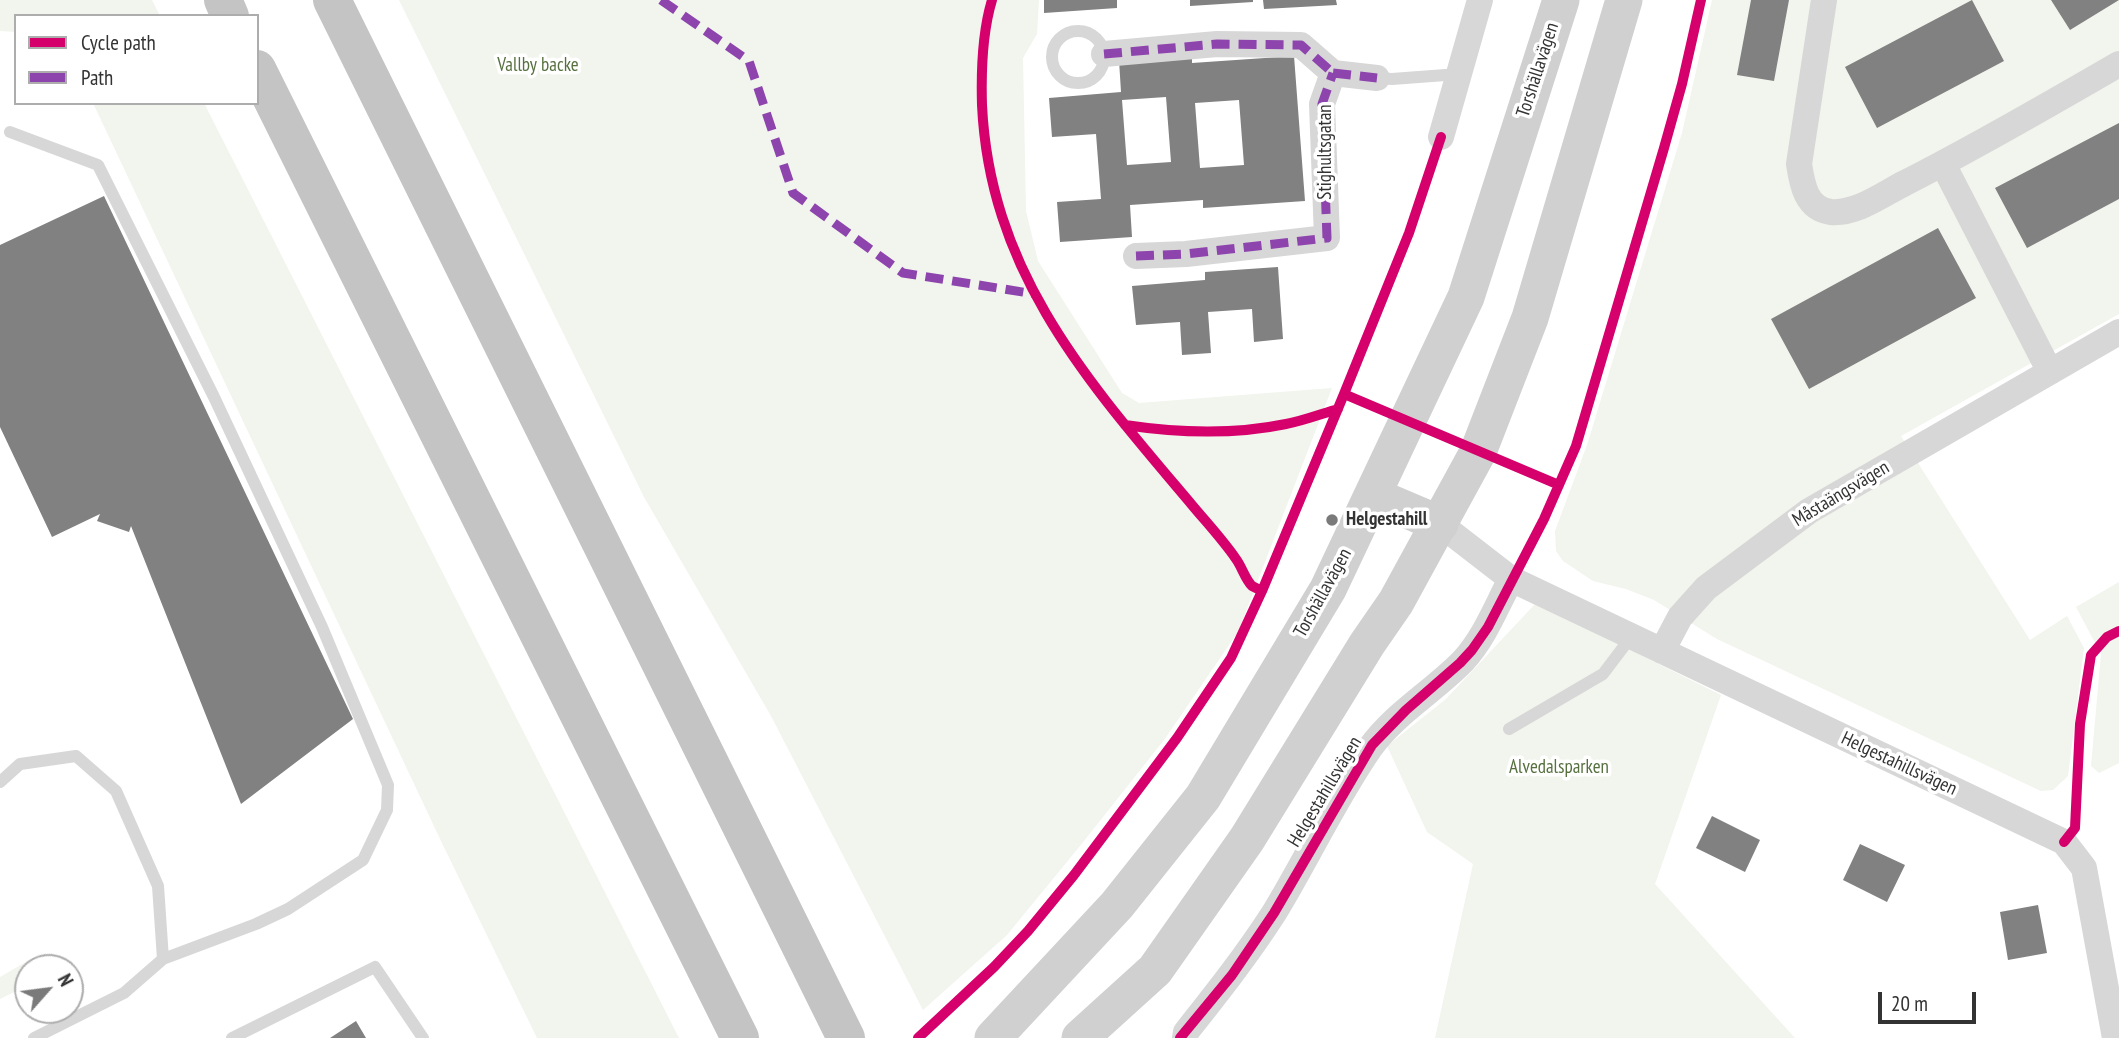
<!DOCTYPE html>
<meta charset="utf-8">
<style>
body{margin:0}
#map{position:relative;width:2119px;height:1038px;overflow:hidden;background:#fff;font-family:"PT Sans Narrow",sans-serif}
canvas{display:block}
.legend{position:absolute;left:14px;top:14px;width:245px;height:91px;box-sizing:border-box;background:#fff;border:2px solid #adadad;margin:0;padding:9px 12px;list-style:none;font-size:21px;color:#333}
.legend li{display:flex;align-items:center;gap:14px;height:35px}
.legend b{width:35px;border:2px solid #adadad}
.north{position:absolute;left:14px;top:954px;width:70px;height:70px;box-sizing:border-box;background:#fff;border:2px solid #adadad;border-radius:50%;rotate:62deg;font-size:19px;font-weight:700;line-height:28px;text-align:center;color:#333}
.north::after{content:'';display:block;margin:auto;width:24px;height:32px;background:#7a7a7a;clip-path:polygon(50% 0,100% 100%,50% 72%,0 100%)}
.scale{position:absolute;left:1878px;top:992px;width:98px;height:32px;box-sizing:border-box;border:4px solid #333;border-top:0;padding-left:9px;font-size:21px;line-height:24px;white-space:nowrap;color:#333;-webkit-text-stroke:5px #fff;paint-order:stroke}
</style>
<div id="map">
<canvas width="2119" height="1038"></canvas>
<ul class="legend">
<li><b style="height:9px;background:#d6006c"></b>Cycle path</li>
<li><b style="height:9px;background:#8e44ad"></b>Path</li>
</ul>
<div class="north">N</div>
<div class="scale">20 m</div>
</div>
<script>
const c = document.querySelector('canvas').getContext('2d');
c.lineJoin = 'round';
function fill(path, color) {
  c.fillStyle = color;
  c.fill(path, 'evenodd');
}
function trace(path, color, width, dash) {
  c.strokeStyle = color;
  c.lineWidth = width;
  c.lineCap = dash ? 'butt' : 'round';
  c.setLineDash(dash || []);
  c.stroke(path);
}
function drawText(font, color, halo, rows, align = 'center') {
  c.font = font + ' "PT Sans Narrow",sans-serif';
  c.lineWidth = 7;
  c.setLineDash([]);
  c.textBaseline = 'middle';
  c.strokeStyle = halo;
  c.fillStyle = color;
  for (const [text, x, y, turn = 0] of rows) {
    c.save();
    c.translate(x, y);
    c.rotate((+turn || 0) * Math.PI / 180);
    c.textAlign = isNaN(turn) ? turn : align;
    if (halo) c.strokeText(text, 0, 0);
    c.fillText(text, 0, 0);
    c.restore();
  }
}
const green = new Path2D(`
 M 0,0 L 152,0 L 160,16 L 16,16 L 16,32 L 0,31 Z
 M 399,0 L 1039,0 L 1037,34 L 1023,58 L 1026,211 L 1038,261 L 1122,393 L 1139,403 L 1332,388 L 1238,632 L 1164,740 L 1084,841 L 1007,935 L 923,1010 L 771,716 L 644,497 Z
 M 1712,0 L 2119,0 L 2119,314 L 1901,436 L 2030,640 L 2067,616 L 2084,648 L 2068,776 L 2053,790 L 2041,791 L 1717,639 L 1654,600 L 1626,589 L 1593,581 L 1563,561 L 1556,551 L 1555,531 L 1587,445 L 1682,133 Z
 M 93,103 L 204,103 L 679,1038 L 537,1038 L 441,841 Z
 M 2119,582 L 2119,763 L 2099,773 L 2091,766 L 2101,654 L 2076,607 Z
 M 1536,603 L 1721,695 L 1655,884 L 1795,1038 L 1435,1038 L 1473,864 L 1427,832 L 1387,746 L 1446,699 Z
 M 31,959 L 46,968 L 28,968 L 28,985 L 0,999 L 0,977 Z`);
const building = new Path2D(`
 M 1044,0 L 1117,0 L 1117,8 L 1044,13 Z
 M 1190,0 L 1253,0 L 1253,2 L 1190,6 Z
 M 1263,0 L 1336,0 L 1337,5 L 1264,9 Z
 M 1751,0 L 1789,0 L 1774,81 L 1737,75 Z
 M 1972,0 L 2004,61 L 1877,128 L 1845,67 Z
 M 2051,0 L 2119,0 L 2070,30 Z
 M 1192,55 L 1192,63 L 1294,56 L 1305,201 L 1203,208 L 1203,200 L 1130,205 L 1132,237 L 1060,242 L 1057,202 L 1101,199 L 1096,134 L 1052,137 L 1049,98 L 1121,92 L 1119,60 ZM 1166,97 L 1171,162 L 1127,165 L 1122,100 ZM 1239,100 L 1244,165 L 1200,168 L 1195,103 Z
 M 2119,123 L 2119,199 L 2027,248 L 1995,188 Z
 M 104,196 L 353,719 L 241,804 L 131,526 L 129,532 L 97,521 L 100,514 L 52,537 L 0,427 L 0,245 Z
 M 1938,228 L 1976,298 L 1809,389 L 1771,319 Z
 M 1278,267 L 1283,339 L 1254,342 L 1252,309 L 1208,312 L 1211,353 L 1182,355 L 1180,322 L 1136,325 L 1132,286 L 1205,280 L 1205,272 Z
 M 1712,816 L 1760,840 L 1745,872 L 1696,848 Z
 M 1860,844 L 1905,865 L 1887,902 L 1843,880 Z
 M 2038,905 L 2047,953 L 2008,960 L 2000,912 Z
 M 356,1021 L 366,1038 L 330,1038 Z`);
const lane = new Path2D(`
 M1052 57a26 26 0 1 1 52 0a26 26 0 1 1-52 0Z
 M 1377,78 L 1392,79 L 1459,74
 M 10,132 L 98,165 L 214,397 L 322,627 L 388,785 L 387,810 L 363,860 L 288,909 L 256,924 L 163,959
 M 1509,729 L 1603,674 L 1631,637
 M 0,782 L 20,764 L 76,756 L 116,791 L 158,886 L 163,959 L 124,993 L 34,1038
 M 232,1038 L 375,967 L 423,1038`);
const street = new Path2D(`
 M 1824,0 L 1799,164 C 1802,184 1806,209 1831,212 C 1857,214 1883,194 1905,183 C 1978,146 2048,105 2119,64
 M 1104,54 L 1217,44 L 1301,45 L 1333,73
 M 1333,73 L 1377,78
 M 1441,137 L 1480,0
 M 1943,164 L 2050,372
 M 1136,256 L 1186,254 L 1327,238 L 1322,104 L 1333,73
 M 1440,524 L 1511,579 L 2064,842 L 2084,868 L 2115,1038
 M 1662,651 L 1680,617 L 1706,588 L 1809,511 L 2119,332
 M 1185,1038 L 1186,1032 C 1217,993 1247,955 1274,913 C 1307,859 1334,800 1370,748 C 1395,713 1434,691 1463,661 C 1485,637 1496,607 1511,579`);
const secondary = new Path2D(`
 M 1374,496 L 1440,524
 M 993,1038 L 1117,905 L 1203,797 L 1328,589 L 1466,297 L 1561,0
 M 1080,1038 L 1155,970 L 1247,839 L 1367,644 L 1396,602 L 1478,452 L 1530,318 L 1624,0`);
const highway = new Path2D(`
 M 223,0 L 230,16
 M 332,0 L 846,1038
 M 257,69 L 740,1038`);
const quiet = new Path2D(`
 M 661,0 L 749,61 L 793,193 L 903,273 L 1035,294
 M 1104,54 L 1217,44 L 1301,45 L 1333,73
 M 1333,73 L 1377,78
 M 1136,256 L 1186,254 L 1327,238 L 1322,104 L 1333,73`);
const cycleway = new Path2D(`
 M 992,0 C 982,33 981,71 982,105 C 990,274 1089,383 1192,505 C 1207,523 1223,540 1236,559 C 1242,567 1245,579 1252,586 C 1254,587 1260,590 1262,591
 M 1344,394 L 1559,485
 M 1125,425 C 1178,433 1233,435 1286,424 C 1303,421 1321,414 1338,409
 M 2064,842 L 2075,828 L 2080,724 L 2091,655 L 2107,637 L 2119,631
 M 918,1038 L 994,967 L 1028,931 L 1074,875 L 1177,738 L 1231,658 L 1262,591 L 1344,394 L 1409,233 L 1441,137
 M 1180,1038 L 1232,975 L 1274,913 L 1372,745 L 1406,710 L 1460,663 L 1472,650 L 1488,627 L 1544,519 L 1576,446 L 1664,148 L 1682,84 L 1701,0`);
const markers = [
 [1332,520,7,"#7a7a7a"]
];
const parkNames = [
 ["Vallby backe",538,66],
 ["Alvedalsparken",1559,768]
];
const streetNames = [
 ["Torshällavägen",1538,70,-72],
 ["Stighultsgatan",1326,152,-90],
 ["Måstaängsvägen",1841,494,-31],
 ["Torshällavägen",1323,593,-61],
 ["Helgestahillsvägen",1899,764,25],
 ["Helgestahillsvägen",1325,792,-59]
];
const poiNames = [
 ["Helgestahill",1346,520]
];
fill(green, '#f1f5ed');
fill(building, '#818181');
trace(lane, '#d7d7d7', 12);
trace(street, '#d7d7d7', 26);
trace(secondary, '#d0d0d0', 37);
trace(highway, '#c4c4c4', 38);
trace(quiet, '#8e44ad', 9, [18, 9]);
trace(cycleway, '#d6006c', 10);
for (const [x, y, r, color] of markers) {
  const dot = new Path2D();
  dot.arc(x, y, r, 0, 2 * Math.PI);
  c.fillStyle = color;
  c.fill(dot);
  trace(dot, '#fff', 2.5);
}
drawText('19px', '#56703f', '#fff', parkNames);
drawText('19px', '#333', '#fff', streetNames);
drawText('bold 19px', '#333', '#fff', poiNames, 'left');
</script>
